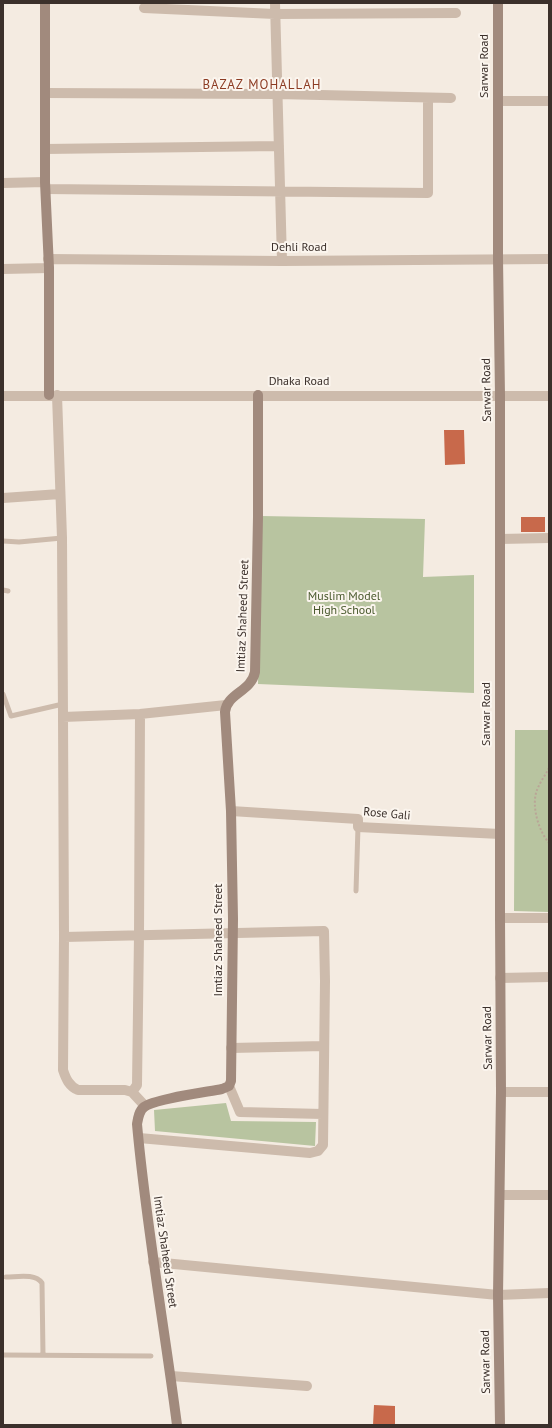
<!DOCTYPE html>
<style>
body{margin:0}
#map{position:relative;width:552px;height:1428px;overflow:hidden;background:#f4ebe1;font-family:"PT Sans",sans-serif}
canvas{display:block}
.frame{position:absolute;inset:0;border:4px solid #3b302b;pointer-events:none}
</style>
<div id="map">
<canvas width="552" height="1428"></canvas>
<div class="frame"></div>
</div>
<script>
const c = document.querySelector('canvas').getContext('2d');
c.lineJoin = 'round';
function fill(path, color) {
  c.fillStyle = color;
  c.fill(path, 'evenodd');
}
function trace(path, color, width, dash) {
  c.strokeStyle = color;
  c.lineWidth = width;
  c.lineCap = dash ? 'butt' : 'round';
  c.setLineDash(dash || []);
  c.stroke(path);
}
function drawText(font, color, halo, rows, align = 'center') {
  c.font = font + ' "PT Sans",sans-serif';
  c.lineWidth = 4;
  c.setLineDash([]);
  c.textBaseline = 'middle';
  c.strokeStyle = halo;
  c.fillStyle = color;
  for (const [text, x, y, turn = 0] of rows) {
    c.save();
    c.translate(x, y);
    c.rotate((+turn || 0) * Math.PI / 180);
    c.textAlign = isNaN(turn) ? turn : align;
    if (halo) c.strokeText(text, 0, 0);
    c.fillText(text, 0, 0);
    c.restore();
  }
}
const green = new Path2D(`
 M 261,516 L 425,519 L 423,577 L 474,575 L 474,693 L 258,684 Z
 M 515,730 L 549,730 L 549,912 L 514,911 Z
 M 226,1103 L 231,1121 L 316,1122 L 315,1146 L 155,1131 L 154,1110 Z`);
const building = new Path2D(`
 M 444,430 L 464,430 L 465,464 L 445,465 Z
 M 521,517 L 545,517 L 545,532 L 521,532 Z
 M 374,1405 L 395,1406 L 395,1425 L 373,1425 Z`);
const path = new Path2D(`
 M 549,768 C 545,776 538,785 536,793 C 532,809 539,831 549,843`);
const lane = new Path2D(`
 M 3,541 L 19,542 L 62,538
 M 3,590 L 8,591
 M 3,694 L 11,716 L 63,704
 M 356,891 L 358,827
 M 6,1277 C 17,1277 35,1273 42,1283 L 43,1355
 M 3,1355 L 151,1356`);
const street = new Path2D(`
 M 275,3 L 282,261
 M 144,8 L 275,14 L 456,13
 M 45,93 L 277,94 L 451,98
 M 498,101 L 549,101
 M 45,149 L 279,146
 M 3,183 L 45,182
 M 46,189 L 428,193 L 428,98
 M 48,259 L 282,261 L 549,259
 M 3,269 L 49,268
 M 57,395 L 62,538 L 63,717 L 140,714 L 226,705
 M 3,396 L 549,396
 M 3,498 L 60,494
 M 500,539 L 549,538
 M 63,717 L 64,937 L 63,1070 C 66,1079 69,1086 78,1090 L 125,1090 L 132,1092 L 145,1106
 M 231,811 L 358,819 L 358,827 L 500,834
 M 500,918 L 549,918
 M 64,937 L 324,931 L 325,981 L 323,1145 L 318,1151 L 310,1153 L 139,1138
 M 500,978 L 549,977
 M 231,1048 L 324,1046
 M 229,1086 L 240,1112 L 323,1114
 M 132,1092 L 137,1085 L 139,935 L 140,714
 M 501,1092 L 549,1092
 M 500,1195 L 549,1195
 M 153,1262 L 498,1295 L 549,1293
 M 171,1376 L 307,1386`);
const secondary = new Path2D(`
 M 45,3 L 45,182 L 49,268 L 49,395
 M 498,3 L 498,259 L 500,395 L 500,918 L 501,1092 L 498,1295 L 500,1425
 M 177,1425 C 164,1324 146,1225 137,1124 C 138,1118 139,1111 144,1107 C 154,1099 207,1092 222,1089 L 229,1086 L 231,1081 L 233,919 L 231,811 L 225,712 C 227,693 251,692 255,672 L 258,517 L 258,395`);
const streetNames = [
 ["Sarwar Road",485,66,-90],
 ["Dehli Road",299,248],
 ["Dhaka Road",299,382],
 ["Sarwar Road",487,390,-91],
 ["Imtiaz Shaheed Street",243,616,-88],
 ["Sarwar Road",487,714,-90],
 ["Rose Gali",387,814,5],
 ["Imtiaz Shaheed Street",219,940,-90],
 ["Sarwar Road",488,1038,-91],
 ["Imtiaz Shaheed Street",165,1252,82],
 ["Sarwar Road",486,1362,-91]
];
const parkNames = [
 ["Muslim Model",344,597],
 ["High School",344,611]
];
const neighbourhoodNames = [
 ["BAZAZ MOHALLAH",262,85]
];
fill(green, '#b8c4a0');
fill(building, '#c8694b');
trace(path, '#b9a596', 2, [2, 2]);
trace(lane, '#cdbbac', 5);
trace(street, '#cdbbac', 10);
trace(secondary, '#a18a7d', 10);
drawText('12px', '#3b302b', '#fbf5ee', streetNames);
drawText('12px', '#4a5a2e', '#fbf5ee', parkNames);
c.letterSpacing = '1px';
drawText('13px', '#8c3b22', '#fbf5ee', neighbourhoodNames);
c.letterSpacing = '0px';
</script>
